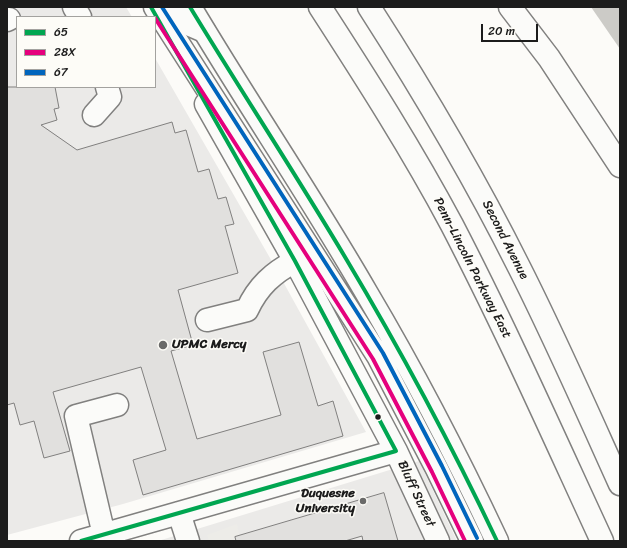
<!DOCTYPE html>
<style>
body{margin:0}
#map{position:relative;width:627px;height:548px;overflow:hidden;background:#fcfbf8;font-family:Sriracha,sans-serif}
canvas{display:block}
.frame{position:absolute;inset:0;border:8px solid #1c1c1c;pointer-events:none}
.legend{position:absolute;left:16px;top:16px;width:140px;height:72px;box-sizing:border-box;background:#fdfcf7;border:1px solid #a3a29f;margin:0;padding:5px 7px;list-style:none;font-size:12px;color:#1c1c1c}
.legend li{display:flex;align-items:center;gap:8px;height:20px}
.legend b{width:20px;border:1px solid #a3a29f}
.scale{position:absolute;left:481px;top:24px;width:57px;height:18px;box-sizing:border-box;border:2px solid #1c1c1c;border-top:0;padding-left:5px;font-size:12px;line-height:14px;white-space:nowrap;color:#1c1c1c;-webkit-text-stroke:3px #fdfcf7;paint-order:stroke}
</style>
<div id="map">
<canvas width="627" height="548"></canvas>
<div class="frame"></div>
<ul class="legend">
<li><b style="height:5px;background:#00a651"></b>65</li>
<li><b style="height:5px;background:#e5007d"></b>28X</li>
<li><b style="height:5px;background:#0065bd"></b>67</li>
</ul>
<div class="scale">20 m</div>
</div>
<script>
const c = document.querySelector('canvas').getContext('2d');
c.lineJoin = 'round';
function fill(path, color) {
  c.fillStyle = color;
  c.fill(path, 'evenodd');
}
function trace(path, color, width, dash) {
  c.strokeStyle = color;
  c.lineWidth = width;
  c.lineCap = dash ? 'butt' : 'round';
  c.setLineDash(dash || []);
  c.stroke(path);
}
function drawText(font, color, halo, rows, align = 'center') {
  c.font = font + ' Sriracha,sans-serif';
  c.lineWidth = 3;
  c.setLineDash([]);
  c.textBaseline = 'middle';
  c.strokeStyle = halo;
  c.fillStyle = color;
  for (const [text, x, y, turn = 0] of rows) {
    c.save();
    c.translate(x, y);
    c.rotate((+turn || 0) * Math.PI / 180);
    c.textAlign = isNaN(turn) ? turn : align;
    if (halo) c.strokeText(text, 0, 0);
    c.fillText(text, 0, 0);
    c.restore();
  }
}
const built = new Path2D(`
 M 7,7 L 126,7 L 132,17 L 17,17 L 17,87 L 155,87 L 155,58 L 270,258 L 366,432 L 123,504 L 7,535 Z
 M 419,461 L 457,541 L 158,541 Z`);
const green = new Path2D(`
 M 237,524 L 241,541 L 209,541 L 207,535 Z`);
const water = new Path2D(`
 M 591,7 L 620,7 L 620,49 Z`);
const building = new Path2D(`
 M 7,87 L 55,87 L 59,108 L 54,109 L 57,120 L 41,125 L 77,150 L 172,122 L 175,133 L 186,130 L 198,172 L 209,169 L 218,199 L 226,197 L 234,224 L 225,226 L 238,273 L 178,290 L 193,345 L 171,351 L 197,439 L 281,415 L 263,352 L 299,342 L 318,406 L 333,401 L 343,436 L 143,495 L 133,460 L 166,450 L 141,367 L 53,392 L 70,451 L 44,458 L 34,421 L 20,425 L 14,403 L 7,405 Z
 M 384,493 L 398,541 L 363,541 L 362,536 L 345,541 L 236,541 L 235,537 Z`);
const minor = new Path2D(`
 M 74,7 L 80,17
 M 173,7 L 190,25 L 204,31
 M 7,20 L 9,19
 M 206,104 L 295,261 L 396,451 L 438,541
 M 94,115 L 110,97 L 107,87
 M 207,320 L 247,310 C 258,286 273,273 295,261
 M 179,513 L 188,541
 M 104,535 L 76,416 L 117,405
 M 81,541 L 396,451`);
const major = new Path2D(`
 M 369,7 C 423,91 474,177 519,267 C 555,338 587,411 620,484`);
const highway = new Path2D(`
 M 155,7 L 378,356 L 437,469 L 472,541
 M 190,7 C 247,103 310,195 366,292 C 414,373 457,456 497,541
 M 320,7 C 366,78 412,150 452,225 C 506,329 553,435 602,541
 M 510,7 L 549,58 L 620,166`);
const bus1 = new Path2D(`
 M 151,7 L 295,261 L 396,451
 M 190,7 C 241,91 295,173 345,257 C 400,349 451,444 497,541
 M 81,541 L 396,451`);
const bus2 = new Path2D(`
 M 155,18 L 373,359 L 432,472 L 465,541`);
const bus3 = new Path2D(`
 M 162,7 L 383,353 L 442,466 L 477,538`);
const markers = [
 [163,345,5,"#6a6a69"],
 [378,417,3.5,"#1c1c1c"],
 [363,501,4,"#6a6a69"]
];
const streetNames = [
 ["Second Avenue",505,240,63],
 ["Penn-Lincoln Parkway East",472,268,63],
 ["Bluff Street",416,494,65]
];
const poiNames = [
 ["UPMC Mercy",172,345],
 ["Duquesne",355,494,"right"],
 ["University",355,509,"right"]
];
fill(built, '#ebeae8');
fill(green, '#edece8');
fill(water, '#cccbc7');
fill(building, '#e1e0de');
trace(building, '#81807f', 1);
trace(minor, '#81807f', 25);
trace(major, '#81807f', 25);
trace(highway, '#81807f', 25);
trace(minor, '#fbfbf9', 22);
trace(major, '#fbfbf9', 22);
trace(highway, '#fbfbf9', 22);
trace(bus1, '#00a651', 4);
trace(bus2, '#e5007d', 4);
trace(bus3, '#0065bd', 4);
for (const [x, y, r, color] of markers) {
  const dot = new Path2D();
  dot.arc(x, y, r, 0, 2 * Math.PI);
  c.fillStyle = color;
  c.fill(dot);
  trace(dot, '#fdfcf7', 1.5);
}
drawText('13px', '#1c1c1c', '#fdfcf7', streetNames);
drawText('bold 13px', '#1c1c1c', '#fdfcf7', poiNames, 'left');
</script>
